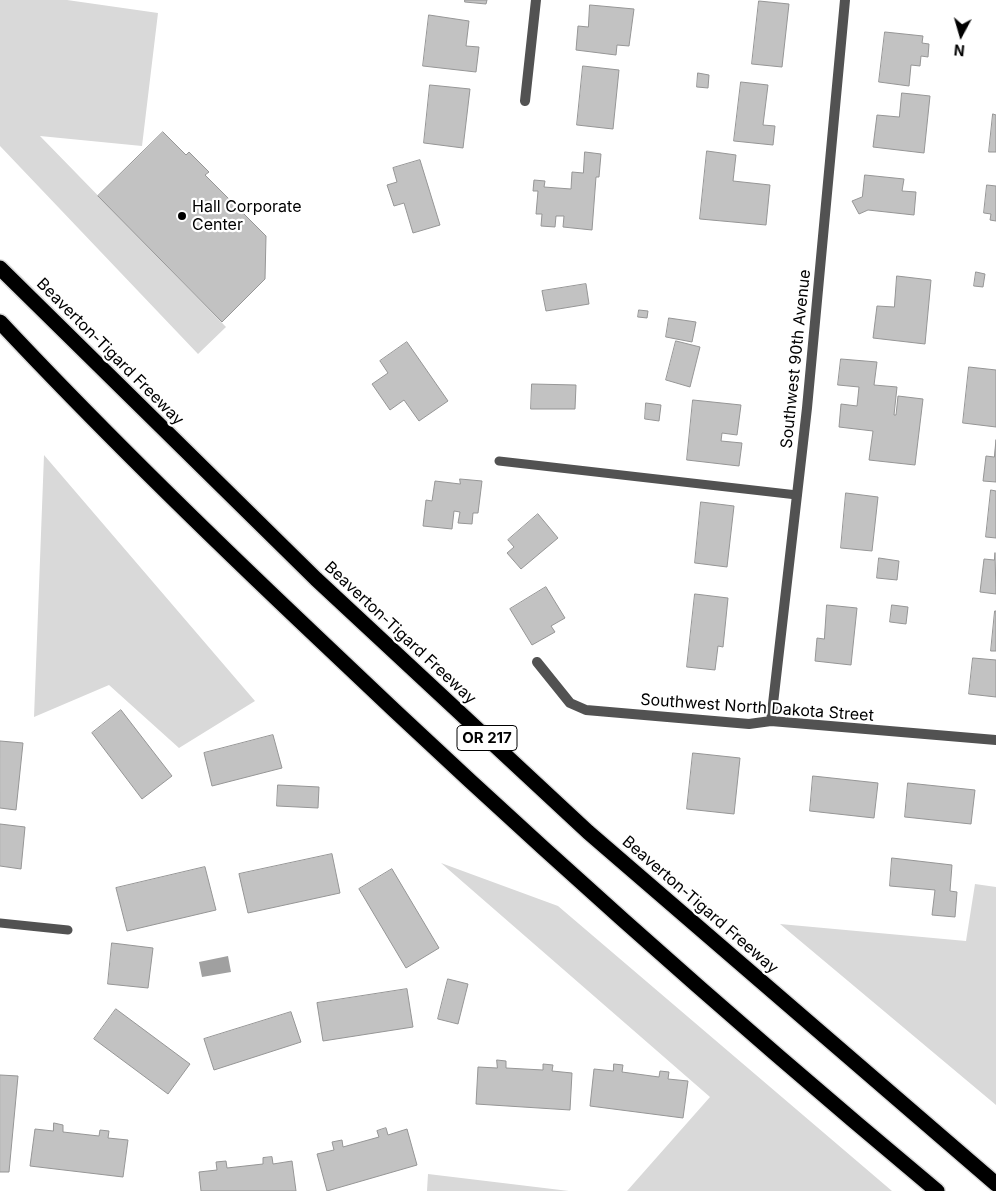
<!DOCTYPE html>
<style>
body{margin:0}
#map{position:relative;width:996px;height:1191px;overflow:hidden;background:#fff;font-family:Inter,sans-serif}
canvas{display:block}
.north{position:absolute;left:936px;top:10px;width:50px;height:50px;-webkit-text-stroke:4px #fff;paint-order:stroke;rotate:186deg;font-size:14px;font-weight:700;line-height:20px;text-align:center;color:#000}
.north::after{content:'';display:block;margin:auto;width:18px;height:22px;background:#000;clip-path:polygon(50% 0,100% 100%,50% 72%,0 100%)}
</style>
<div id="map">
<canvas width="996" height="1191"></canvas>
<div class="north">N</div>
</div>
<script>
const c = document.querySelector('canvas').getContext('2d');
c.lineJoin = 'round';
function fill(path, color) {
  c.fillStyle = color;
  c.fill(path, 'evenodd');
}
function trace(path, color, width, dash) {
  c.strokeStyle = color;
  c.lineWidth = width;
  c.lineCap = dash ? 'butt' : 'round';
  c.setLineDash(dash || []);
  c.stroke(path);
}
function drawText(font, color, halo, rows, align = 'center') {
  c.font = font + ' Inter,sans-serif';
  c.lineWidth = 4.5;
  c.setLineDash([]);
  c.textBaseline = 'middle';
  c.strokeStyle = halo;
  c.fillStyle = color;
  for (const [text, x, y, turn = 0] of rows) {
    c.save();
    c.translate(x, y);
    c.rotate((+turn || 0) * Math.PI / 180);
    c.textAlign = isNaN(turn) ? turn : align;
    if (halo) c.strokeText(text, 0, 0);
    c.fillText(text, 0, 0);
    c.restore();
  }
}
const green = new Path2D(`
 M 0,0 L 67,0 L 158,13 L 142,146 L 40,136 L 226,327 L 198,354 L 0,146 Z
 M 44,455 L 255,701 L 179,748 L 109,685 L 34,717 Z
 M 441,863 L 558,906 L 892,1191 L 627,1191 L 710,1097 Z
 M 975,884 L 996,887 L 996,1105 L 780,924 L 966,941 Z
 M 428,1174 L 569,1191 L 427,1191 Z`);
const water = new Path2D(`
 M 228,956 L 231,972 L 202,977 L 199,962 Z`);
const building = new Path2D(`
 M 465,0 L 487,0 L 486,4 L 465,2 Z
 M 759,1 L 789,4 L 782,67 L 752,64 Z
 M 590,5 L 634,9 L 629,46 L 617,45 L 616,55 L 576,50 L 578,26 L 588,27 Z
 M 429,15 L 469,21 L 466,46 L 479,47 L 476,72 L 423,66 Z
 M 885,32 L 923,36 L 922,43 L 929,44 L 928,57 L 921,56 L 920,66 L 911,65 L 909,86 L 879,82 Z
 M 583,66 L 619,70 L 613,129 L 577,125 Z
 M 698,73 L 709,75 L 708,88 L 697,87 Z
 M 741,82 L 768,85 L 763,125 L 775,126 L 773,145 L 734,141 Z
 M 430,85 L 470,89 L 463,148 L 424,143 Z
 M 902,93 L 930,96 L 924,153 L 873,147 L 877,115 L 899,117 Z
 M 993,114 L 996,115 L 996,152 L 989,152 Z
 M 163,132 L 186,155 L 189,152 L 209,172 L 205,175 L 266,236 L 265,279 L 222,322 L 98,196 Z
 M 707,151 L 736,155 L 733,181 L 770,185 L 766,225 L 700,219 Z
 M 585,152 L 601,154 L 599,177 L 596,177 L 592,230 L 563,227 L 564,216 L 556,216 L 555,227 L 541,226 L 542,214 L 536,214 L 538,191 L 533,191 L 534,180 L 545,181 L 544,187 L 571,189 L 572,172 L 583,173 Z
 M 420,160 L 440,225 L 413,233 L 404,203 L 394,206 L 387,185 L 397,182 L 393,168 Z
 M 865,175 L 904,179 L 902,191 L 916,192 L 914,215 L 868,210 L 859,214 L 852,201 L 862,197 Z
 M 987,185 L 996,186 L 996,221 L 990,220 L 991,214 L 984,213 Z
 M 976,272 L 985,274 L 983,287 L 974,286 Z
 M 897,276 L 931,280 L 925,344 L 873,338 L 877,306 L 894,307 Z
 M 586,284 L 589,304 L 546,311 L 542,291 Z
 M 639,310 L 648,311 L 647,318 L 638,317 Z
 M 669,318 L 696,322 L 692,342 L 666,337 Z
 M 676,341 L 700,347 L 690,387 L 666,380 Z
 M 407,342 L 448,401 L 419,421 L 404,400 L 390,410 L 372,384 L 388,373 L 380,361 Z
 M 841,359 L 877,362 L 874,385 L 897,387 L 894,415 L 896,415 L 898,396 L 923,399 L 915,465 L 869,460 L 873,431 L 839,427 L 841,404 L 857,406 L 859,387 L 838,385 Z
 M 969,367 L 996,370 L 996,427 L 963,423 Z
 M 532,384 L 576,385 L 575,409 L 531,409 Z
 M 693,400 L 741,405 L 737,435 L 722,433 L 721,441 L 742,443 L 739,466 L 687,460 Z
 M 646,403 L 661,405 L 659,421 L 645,419 Z
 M 996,440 L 996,482 L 983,481 L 986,456 L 994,457 Z
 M 460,479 L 482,481 L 478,513 L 473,513 L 472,524 L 458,523 L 460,512 L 454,511 L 452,529 L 423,526 L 426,500 L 432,501 L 435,481 L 460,484 Z
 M 991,490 L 996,491 L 996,538 L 986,537 Z
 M 846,493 L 878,497 L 872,551 L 841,548 Z
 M 701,502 L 734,506 L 727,567 L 695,563 Z
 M 538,514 L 558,538 L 521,569 L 507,553 L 514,547 L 508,540 Z
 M 995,553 L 996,594 L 980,592 L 984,559 L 994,560 Z
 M 879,558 L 899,561 L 897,580 L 877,578 Z
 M 546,587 L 565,618 L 551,626 L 555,632 L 532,645 L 510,609 Z
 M 695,594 L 728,598 L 723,647 L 718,646 L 715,670 L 687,667 Z
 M 827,605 L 857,608 L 851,665 L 815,661 L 817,638 L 824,639 Z
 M 892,605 L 908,607 L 906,624 L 890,622 Z
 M 995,611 L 996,611 L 996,651 L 991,651 Z
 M 973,658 L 996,660 L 996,697 L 969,694 Z
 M 121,710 L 172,776 L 142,799 L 92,733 Z
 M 273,735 L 282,768 L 212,786 L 204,753 Z
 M 0,741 L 23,743 L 16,810 L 0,808 Z
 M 693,753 L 740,758 L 734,814 L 687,809 Z
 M 813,776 L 878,783 L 874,818 L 810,811 Z
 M 908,783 L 975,790 L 971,824 L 905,817 Z
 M 278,785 L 319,787 L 318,808 L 277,806 Z
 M 0,824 L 25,827 L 21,869 L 0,866 Z
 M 332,854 L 340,893 L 248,913 L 239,874 Z
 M 892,858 L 952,865 L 950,891 L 957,892 L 955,917 L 932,915 L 935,890 L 890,886 Z
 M 205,867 L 216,910 L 127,931 L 116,888 Z
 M 392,869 L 439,948 L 406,968 L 359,889 Z
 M 112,943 L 153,948 L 148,988 L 108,984 Z
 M 448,979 L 468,984 L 458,1024 L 438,1019 Z
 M 407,989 L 413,1027 L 323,1041 L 317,1003 Z
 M 116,1009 L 190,1064 L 168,1094 L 94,1039 Z
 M 291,1012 L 301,1042 L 214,1070 L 204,1039 Z
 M 497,1060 L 506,1061 L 506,1068 L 543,1070 L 543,1064 L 553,1065 L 552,1071 L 572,1073 L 570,1110 L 476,1104 L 478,1067 L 497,1068 Z
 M 614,1064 L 623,1065 L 622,1072 L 659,1077 L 660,1071 L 669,1072 L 668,1079 L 688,1081 L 683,1118 L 590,1106 L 594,1069 L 613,1071 Z
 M 0,1075 L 18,1076 L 9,1172 L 0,1172 Z
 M 54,1123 L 63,1125 L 63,1132 L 99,1136 L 100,1130 L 109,1131 L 108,1138 L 128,1140 L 123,1177 L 30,1166 L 35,1129 L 53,1131 Z
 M 386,1128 L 388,1135 L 407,1129 L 417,1165 L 327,1191 L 317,1154 L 334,1150 L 332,1142 L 342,1140 L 343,1147 L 379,1137 L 377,1131 Z
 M 272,1157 L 273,1164 L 292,1161 L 296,1191 L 201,1191 L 199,1172 L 217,1170 L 216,1162 L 226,1161 L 227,1168 L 263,1164 L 263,1158 Z`);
const lane = new Path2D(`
 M 499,461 L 797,495
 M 0,923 L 68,930`);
const street = new Path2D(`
 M 525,101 L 536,0
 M 537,662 L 570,703 L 586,710 L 749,724 L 771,721 L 996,740
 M 771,721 L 807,408 L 845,0`);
const highway = new Path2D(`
 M 0,268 L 316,579 L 588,832 L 996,1184
 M 0,322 C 103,432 210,536 319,639 C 519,830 725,1014 937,1191`);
const markers = [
 [182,216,5,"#000"]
];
const shields = [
 [487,738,60]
];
const shieldNames = [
 ["OR 217",487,738]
];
const poiNames = [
 ["Hall Corporate",192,207],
 ["Center",192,225]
];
const streetNames = [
 ["Beaverton-Tigard Freeway",110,352,45],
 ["Southwest 90th Avenue",796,359,-84],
 ["Beaverton-Tigard Freeway",400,633,43],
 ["Southwest North Dakota Street",757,708,4],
 ["Beaverton-Tigard Freeway",700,905,41]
];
fill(green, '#d9d9d9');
fill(water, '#a0a0a0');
fill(building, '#c2c2c2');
trace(building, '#969696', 1);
trace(highway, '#dbdbdb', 18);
trace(lane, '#525252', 9);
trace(street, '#525252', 10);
trace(highway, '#000', 15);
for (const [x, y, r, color] of markers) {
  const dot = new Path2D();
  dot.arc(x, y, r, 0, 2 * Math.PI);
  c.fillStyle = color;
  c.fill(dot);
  trace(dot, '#fff', 2);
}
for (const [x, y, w] of shields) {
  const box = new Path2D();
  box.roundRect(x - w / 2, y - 12.5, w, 25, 4);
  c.fillStyle = '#fff';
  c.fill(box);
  trace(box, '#000', 1);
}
drawText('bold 15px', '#000', null, shieldNames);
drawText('16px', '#000', '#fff', poiNames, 'left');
drawText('16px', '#000', '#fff', streetNames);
</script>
